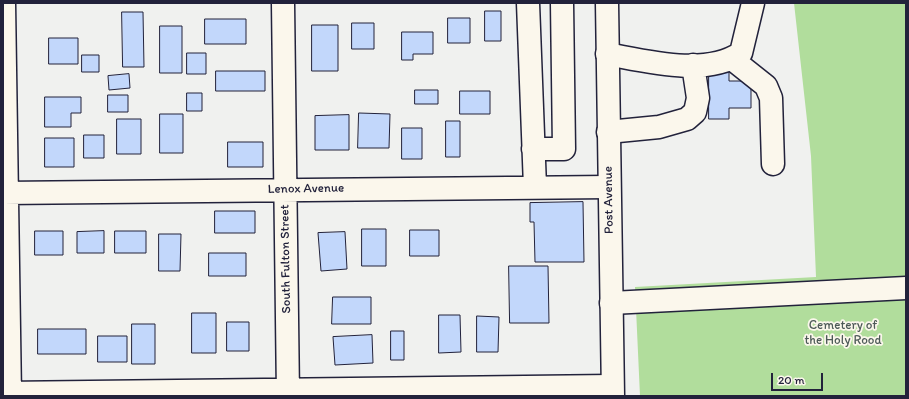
<!DOCTYPE html>
<style>
body{margin:0}
#map{position:relative;width:909px;height:399px;overflow:hidden;background:#f0f1ef;font-family:Itim,sans-serif}
canvas{display:block}
.frame{position:absolute;inset:0;border:4px solid #22223b;pointer-events:none}
.scale{position:absolute;left:771px;top:373px;width:52px;height:18px;box-sizing:border-box;border:2px solid #22223b;border-top:0;padding-left:5px;font-size:12px;line-height:14px;white-space:nowrap;color:#22223b;-webkit-text-stroke:3px #fbf7ec;paint-order:stroke}
</style>
<div id="map">
<canvas width="909" height="399"></canvas>
<div class="frame"></div>
<div class="scale">20 m</div>
</div>
<script>
const c = document.querySelector('canvas').getContext('2d');
c.lineJoin = 'round';
function fill(path, color) {
  c.fillStyle = color;
  c.fill(path, 'evenodd');
}
function trace(path, color, width, dash) {
  c.strokeStyle = color;
  c.lineWidth = width;
  c.lineCap = dash ? 'butt' : 'round';
  c.setLineDash(dash || []);
  c.stroke(path);
}
function drawText(font, color, halo, rows, align = 'center') {
  c.font = font + ' Itim,sans-serif';
  c.lineWidth = 3.5;
  c.setLineDash([]);
  c.textBaseline = 'middle';
  c.strokeStyle = halo;
  c.fillStyle = color;
  for (const [text, x, y, turn = 0] of rows) {
    c.save();
    c.translate(x, y);
    c.rotate((+turn || 0) * Math.PI / 180);
    c.textAlign = isNaN(turn) ? turn : align;
    if (halo) c.strokeText(text, 0, 0);
    c.fillText(text, 0, 0);
    c.restore();
  }
}
const green = new Path2D(`
 M 794,3 L 906,3 L 906,396 L 640,396 L 635,287 L 816,277 L 811,156 Z`);
const building = new Path2D(`
 M 485,11 L 501,11 L 501,41 L 485,41 Z
 M 122,12 L 143,12 L 144,67 L 123,67 Z
 M 448,18 L 470,18 L 470,43 L 448,43 Z
 M 205,19 L 246,19 L 246,44 L 205,44 Z
 M 352,23 L 374,23 L 374,49 L 352,49 Z
 M 312,25 L 338,25 L 338,71 L 312,71 Z
 M 160,26 L 182,26 L 182,73 L 160,73 Z
 M 402,32 L 433,32 L 433,54 L 413,54 L 413,60 L 402,60 Z
 M 49,38 L 78,38 L 78,64 L 49,64 Z
 M 187,53 L 206,53 L 206,74 L 187,74 Z
 M 82,55 L 99,55 L 99,72 L 82,72 Z
 M 709,68 L 729,68 L 729,81 L 751,81 L 751,108 L 729,108 L 729,119 L 709,119 Z
 M 216,71 L 265,71 L 265,91 L 216,91 Z
 M 129,74 L 130,88 L 109,90 L 108,76 Z
 M 415,90 L 438,90 L 438,104 L 415,104 Z
 M 460,91 L 490,91 L 490,114 L 460,114 Z
 M 187,93 L 202,93 L 202,111 L 187,111 Z
 M 108,95 L 128,95 L 128,112 L 108,112 Z
 M 45,97 L 81,97 L 81,113 L 71,113 L 71,127 L 45,127 Z
 M 359,113 L 390,114 L 389,148 L 358,148 Z
 M 160,114 L 183,114 L 183,153 L 160,153 Z
 M 349,115 L 349,150 L 315,150 L 315,116 Z
 M 117,119 L 141,119 L 141,154 L 117,154 Z
 M 446,121 L 460,121 L 460,157 L 446,157 Z
 M 402,128 L 422,128 L 422,159 L 402,159 Z
 M 84,135 L 104,135 L 104,158 L 84,158 Z
 M 45,138 L 74,138 L 74,167 L 45,167 Z
 M 228,142 L 263,142 L 263,167 L 228,167 Z
 M 583,202 L 584,262 L 535,262 L 534,222 L 530,222 L 530,203 Z
 M 215,211 L 255,211 L 255,233 L 215,233 Z
 M 362,229 L 386,229 L 386,266 L 362,266 Z
 M 410,230 L 439,230 L 439,256 L 410,256 Z
 M 35,231 L 63,231 L 63,255 L 35,255 Z
 M 104,231 L 104,253 L 77,253 L 77,232 Z
 M 115,231 L 146,231 L 146,253 L 115,253 Z
 M 345,232 L 347,269 L 321,271 L 318,233 Z
 M 159,234 L 181,234 L 180,271 L 159,271 Z
 M 209,253 L 246,253 L 246,276 L 209,276 Z
 M 509,266 L 548,266 L 549,323 L 510,323 Z
 M 333,297 L 371,297 L 371,324 L 332,324 Z
 M 192,313 L 216,313 L 216,353 L 192,353 Z
 M 439,315 L 460,315 L 461,352 L 439,353 Z
 M 477,316 L 499,317 L 498,352 L 477,352 Z
 M 227,322 L 249,322 L 249,351 L 227,351 Z
 M 132,324 L 155,324 L 155,364 L 132,364 Z
 M 38,329 L 86,329 L 86,354 L 38,354 Z
 M 391,331 L 404,331 L 404,360 L 391,360 Z
 M 372,335 L 373,363 L 335,365 L 333,337 Z
 M 98,336 L 127,336 L 127,362 L 98,362 Z`);
const minor = new Path2D(`
 M 4,3 L 10,396
 M 283,3 L 288,396
 M 528,3 L 535,187
 M 607,54 C 646,61 705,77 741,53 L 753,3
 M 732,59 L 766,86 L 771,98 L 773,164
 M 608,132 L 659,127 L 687,119 L 695,112 L 698,98 L 693,65
 M 533,149 L 564,149 L 562,3
 M 3,193 L 609,187
 M 611,303 L 906,288
 M 3,393 L 612,386`);
const major = new Path2D(`
 M 607,3 L 613,396`);
const streetNames = [
 ["Lenox Avenue",306,189,-1],
 ["Post Avenue",609,200,-91],
 ["South Fulton Street",286,259,-91]
];
const parkNames = [
 ["Cemetery of",843,326],
 ["the Holy Rood",843,341]
];
fill(green, '#b1dd9c');
fill(building, '#c2d7fb');
trace(building, '#22223b', 1);
trace(minor, '#22223b', 25);
trace(major, '#22223b', 25);
trace(minor, '#fbf7ec', 22);
trace(major, '#fbf7ec', 22);
drawText('13px', '#22223b', '#fbf7ec', streetNames);
drawText('13px', '#4d5a58', '#fbf7ec', parkNames);
</script>
